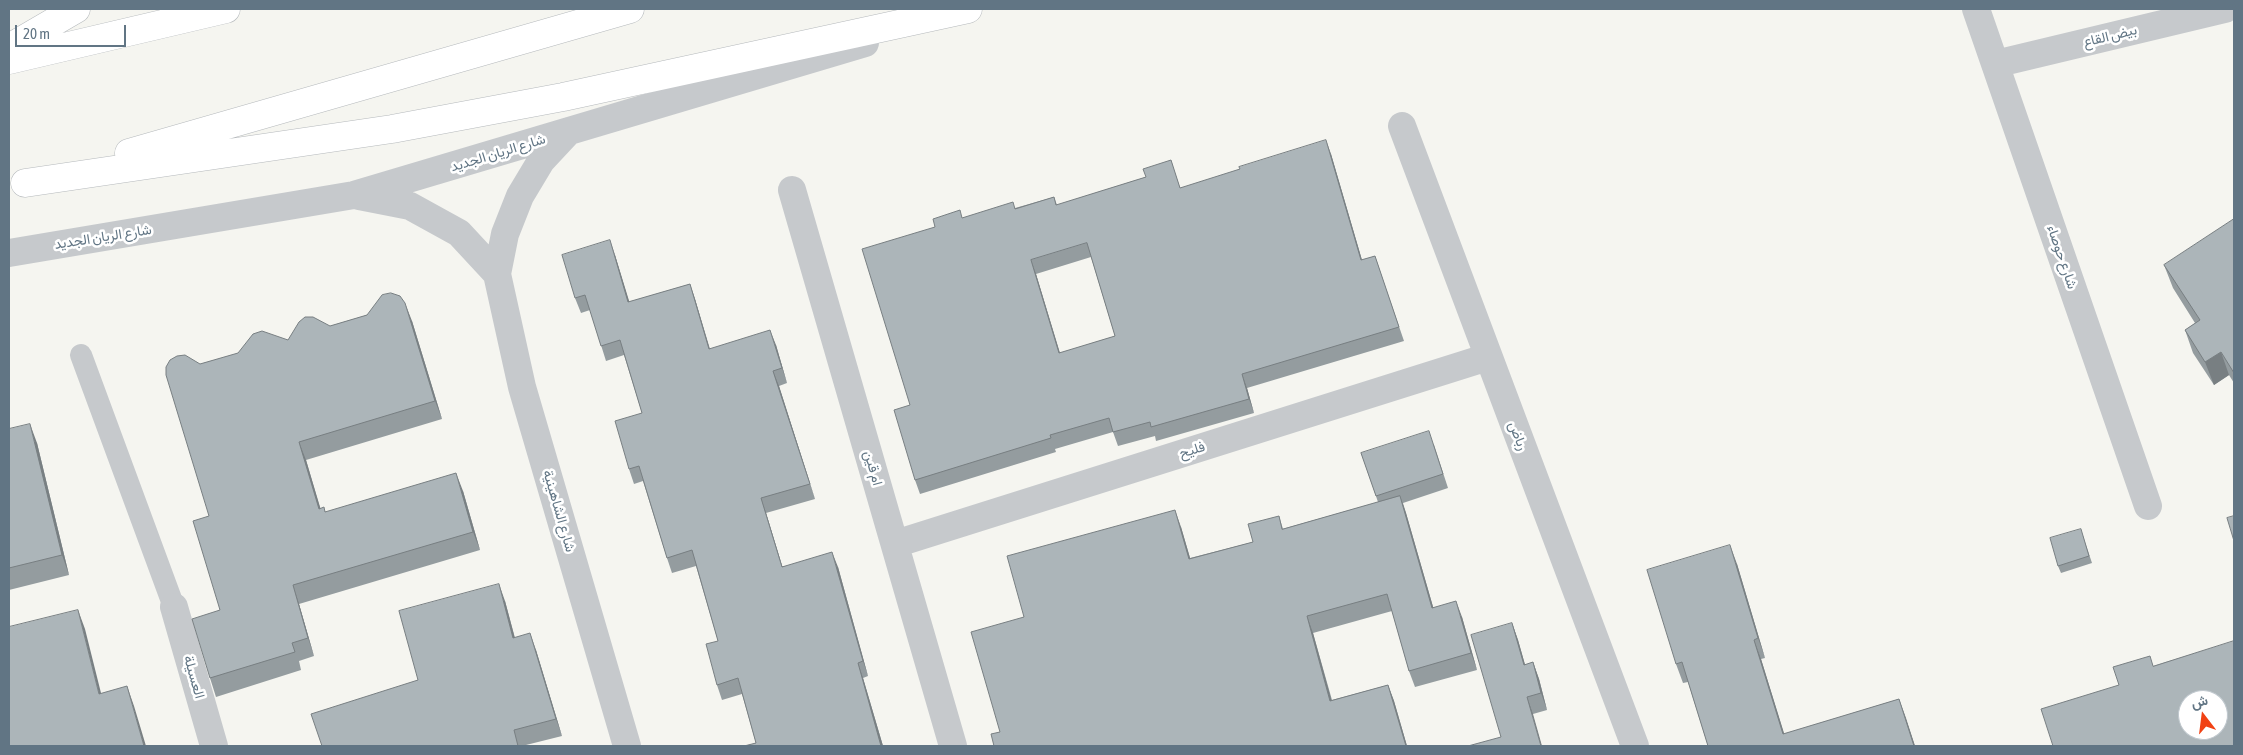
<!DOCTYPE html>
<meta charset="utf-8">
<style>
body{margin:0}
#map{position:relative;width:2243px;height:755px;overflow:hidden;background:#f5f5f0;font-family:"Asap Condensed",Vazirmatn,sans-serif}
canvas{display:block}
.frame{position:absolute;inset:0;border:10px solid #617584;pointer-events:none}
.north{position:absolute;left:2178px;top:690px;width:50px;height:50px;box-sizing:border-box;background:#fff;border:1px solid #c0c8ce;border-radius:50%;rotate:345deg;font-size:14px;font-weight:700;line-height:20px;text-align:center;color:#617584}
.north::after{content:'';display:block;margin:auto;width:18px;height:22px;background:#f14214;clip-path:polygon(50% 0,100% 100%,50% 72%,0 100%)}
.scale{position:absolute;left:15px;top:25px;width:111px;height:22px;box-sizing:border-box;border:2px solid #617584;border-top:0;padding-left:6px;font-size:15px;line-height:18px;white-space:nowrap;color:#617584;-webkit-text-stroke:4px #fff;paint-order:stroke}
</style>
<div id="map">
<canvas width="2243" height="755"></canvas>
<div class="frame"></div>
<div class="north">ش</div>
<div class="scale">20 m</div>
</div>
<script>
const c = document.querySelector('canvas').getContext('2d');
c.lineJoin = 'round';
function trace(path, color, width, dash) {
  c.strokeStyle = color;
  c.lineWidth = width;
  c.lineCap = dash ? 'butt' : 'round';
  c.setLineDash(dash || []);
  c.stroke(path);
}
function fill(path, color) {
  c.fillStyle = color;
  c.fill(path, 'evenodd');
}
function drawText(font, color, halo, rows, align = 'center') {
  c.font = font + ' "Asap Condensed",Vazirmatn,sans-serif';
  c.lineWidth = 5;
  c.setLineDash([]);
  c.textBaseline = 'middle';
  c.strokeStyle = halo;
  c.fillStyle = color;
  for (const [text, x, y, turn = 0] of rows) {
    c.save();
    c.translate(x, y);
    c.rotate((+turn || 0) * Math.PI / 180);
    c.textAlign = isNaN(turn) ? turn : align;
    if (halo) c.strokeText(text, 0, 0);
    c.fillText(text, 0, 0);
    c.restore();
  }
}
const service = new Path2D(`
 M 81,355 L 174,607`);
const minor = new Path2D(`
 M 1976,9 L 2148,506
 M 1995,64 L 2225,9
 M 1402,126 L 1635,746
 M 792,190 L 953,746
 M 895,544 L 1488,357
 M 174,607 L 214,746`);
const tertiary = new Path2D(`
 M 569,131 L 541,161 L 520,196 L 505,234 L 497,274 L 522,387 L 627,746
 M 359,196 L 410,206 L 459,233 L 497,274
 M 9,253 L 354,195 L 865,43`);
const trunk = new Path2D(`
 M 9,48 L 76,9
 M 9,60 L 226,9
 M 129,153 L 630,9
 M 25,183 L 392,129 L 563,97 L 968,9`);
const wall = new Path2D(`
 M 1331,154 L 1362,260 L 1375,256 L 1404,341 L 1247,388 L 1254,413 L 1156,441 L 1155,436 L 1118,446 L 1113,432 L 1055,449 L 1056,452 L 920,494 L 915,480 L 910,405 L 935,227 L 962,218 L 1015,208 L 1054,197 L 1057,205 L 1146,177 L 1171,160 L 1180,188 ZM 1091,257 L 1115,336 L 1060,353 L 1036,274 Z
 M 2234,219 L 2234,383 L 2229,375 L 2214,385 L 2193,353 L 2185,330 L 2195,323 L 2173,288 L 2164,265 Z
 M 615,255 L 629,302 L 690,284 L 695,299 L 710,349 L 776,345 L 787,383 L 779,386 L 815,499 L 766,513 L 782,566 L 838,567 L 868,676 L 863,678 L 883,746 L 744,746 L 756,743 L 742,694 L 722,700 L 717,685 L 718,641 L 696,566 L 672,573 L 667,558 L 643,481 L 634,484 L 629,469 L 642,413 L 624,355 L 606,361 L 590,310 L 581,313 L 575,298 Z
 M 367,315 L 412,321 L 442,419 L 306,460 L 320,508 L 326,512 L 463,491 L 480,550 L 299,604 L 314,656 L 299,661 L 301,670 L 216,697 L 210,678 L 220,610 L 209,516 L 200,364 L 288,340 L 330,326 Z
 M 9,429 L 37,443 L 69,575 L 9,590 Z
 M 1434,445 L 1448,488 L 1403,503 L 1406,513 L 1433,607 L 1462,617 L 1477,670 L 1415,687 L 1409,671 L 1392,611 L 1313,633 L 1332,700 L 1388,685 L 1394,701 L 1407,746 L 994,746 L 1000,732 L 1024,617 L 1181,527 L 1190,558 L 1253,542 L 1279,516 L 1283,529 L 1378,502 L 1361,453 Z
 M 2083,536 L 2092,563 L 2061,573 L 2058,566 Z
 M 1737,564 L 1765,658 L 1761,659 L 1784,734 L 1899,699 L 1915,746 L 1708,746 L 1688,682 L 1683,683 L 1676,664 Z
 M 505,601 L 515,638 L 536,650 L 562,736 L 522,746 L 322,746 L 418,680 Z
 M 1512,623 L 1518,640 L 1525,665 L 1533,662 L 1539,679 L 1547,710 L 1533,714 L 1501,737 Z`);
const shadedWall = new Path2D(`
 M 1326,140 L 1331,154 L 1366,274 L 1361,260 Z
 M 610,240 L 615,255 L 634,317 L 628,302 Z
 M 1031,260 L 1036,274 L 1064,367 L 1059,353 Z
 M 690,284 L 695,299 L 714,364 L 709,349 Z
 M 405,303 L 412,321 L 442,419 L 435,401 Z
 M 770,330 L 776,345 L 787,383 L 782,368 Z
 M 2221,352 L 2229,375 L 2214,385 L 2205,362 Z
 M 773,371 L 779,386 L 815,499 L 810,484 Z
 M 1242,374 L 1247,388 L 1254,413 L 1249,399 Z
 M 30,424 L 37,443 L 69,575 L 62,555 Z
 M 299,442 L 306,460 L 326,527 L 319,509 Z
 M 456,473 L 463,491 L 480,550 L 473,532 Z
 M 1400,496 L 1406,513 L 1438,624 L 1432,608 Z
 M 761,498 L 766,513 L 787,582 L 782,567 Z
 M 1175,510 L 1181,527 L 1195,575 L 1189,559 Z
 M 1730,545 L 1737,564 L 1765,658 L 1758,638 Z
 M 832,552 L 838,567 L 868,676 L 863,661 Z
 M 499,584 L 505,601 L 519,654 L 513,638 Z
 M 293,585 L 299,604 L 314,656 L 308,638 Z
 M 1456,601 L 1462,617 L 1477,670 L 1471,653 Z
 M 78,610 L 85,629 L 106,713 L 99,694 Z
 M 1307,616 L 1313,633 L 1336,717 L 1330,701 Z
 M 1512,623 L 1518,640 L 1530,682 L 1524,665 Z
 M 530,633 L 536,650 L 562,736 L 556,719 Z
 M 1754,640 L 1761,659 L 1788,746 L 1783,734 Z
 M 1533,662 L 1539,679 L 1547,710 L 1541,693 Z
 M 858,663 L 863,678 L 883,746 L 881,746 Z
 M 1388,685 L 1394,701 L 1407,746 L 1406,746 Z
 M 127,686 L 134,706 L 146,746 L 144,746 Z
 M 1527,697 L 1533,714 L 1542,746 L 1541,746 Z
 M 1899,699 L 1906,718 L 1915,746 L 1914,746 Z`);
const building = new Path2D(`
 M 1326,140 L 1361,260 L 1375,256 L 1399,327 L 1242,374 L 1249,399 L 1151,427 L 1150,422 L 1113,432 L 1109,418 L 1050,435 L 1051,438 L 915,480 L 894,410 L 910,405 L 862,249 L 935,227 L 933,219 L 960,210 L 962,218 L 1013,202 L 1015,209 L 1054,197 L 1056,205 L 1146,177 L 1143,169 L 1171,160 L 1180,188 L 1240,169 L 1239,167 ZM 1087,243 L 1115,336 L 1059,353 L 1031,260 Z
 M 2234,219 L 2234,373 L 2221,352 L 2205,362 L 2185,330 L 2200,320 L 2164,265 Z
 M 610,240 L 628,302 L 690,284 L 709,349 L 770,330 L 782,368 L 773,371 L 810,484 L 761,498 L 782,567 L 832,552 L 863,661 L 858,663 L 881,746 L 744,746 L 756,743 L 738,678 L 717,685 L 706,644 L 718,641 L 692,550 L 667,558 L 639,466 L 629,469 L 615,421 L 642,413 L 620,340 L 601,346 L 585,295 L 575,298 L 562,255 Z
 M 391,293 L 400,296 L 405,303 L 435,401 L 299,442 L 319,509 L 324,507 L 325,512 L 456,473 L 473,532 L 293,585 L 308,638 L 292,643 L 295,652 L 210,678 L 192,619 L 220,610 L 193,521 L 209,516 L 166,375 L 166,367 L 170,360 L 177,356 L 185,355 L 200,364 L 238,353 L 253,334 L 262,331 L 288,340 L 299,322 L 305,317 L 313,317 L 330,326 L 367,315 L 382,295 Z
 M 30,424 L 62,555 L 9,568 L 9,429 Z
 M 1429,431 L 1443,474 L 1376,496 L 1361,453 Z
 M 1400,496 L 1432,608 L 1456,601 L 1471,653 L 1409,671 L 1387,594 L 1307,616 L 1330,701 L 1388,685 L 1406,746 L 994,746 L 991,734 L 1000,732 L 971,632 L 1024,617 L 1007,556 L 1175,510 L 1189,559 L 1253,542 L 1248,524 L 1279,516 L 1282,529 Z
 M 2234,516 L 2234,541 L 2227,518 Z
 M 2081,529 L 2089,556 L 2058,566 L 2050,538 Z
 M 1730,545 L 1758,638 L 1754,640 L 1783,734 L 1899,699 L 1914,746 L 1708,746 L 1682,662 L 1676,664 L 1647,570 Z
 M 499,584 L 513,638 L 530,633 L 556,719 L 514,730 L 518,746 L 322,746 L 311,714 L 418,680 L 399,611 Z
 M 78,610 L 99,694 L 127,686 L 144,746 L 9,746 L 9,627 Z
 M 1512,623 L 1524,665 L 1533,662 L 1541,693 L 1527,697 L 1541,746 L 1468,746 L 1501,737 L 1471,635 Z
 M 2234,641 L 2234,746 L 2053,746 L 2041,709 L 2119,685 L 2113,667 L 2150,656 L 2153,666 ZM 2188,700 L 2218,700 L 2218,730 L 2188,730 Z`);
const streetNames = [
 ["بيض القاع",2110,36,-14],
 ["شارع الريان الجديد",498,153,-17],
 ["شارع الريان الجديد",103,237,-9],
 ["شارع حوصاء",2062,257,71],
 ["رباض",1518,436,69],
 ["فليح",1192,450,-17],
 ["ام قين",873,468,74],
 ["شارع الشاهينية",559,511,74],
 ["العسيلة",194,677,74]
];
trace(trunk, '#b5b9bc', 29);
trace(service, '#c6c9cc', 22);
trace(minor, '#c6c9cc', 28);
trace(tertiary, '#c6c9cc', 28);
trace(trunk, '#fff', 28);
fill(wall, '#949c9f');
fill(shadedWall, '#787f82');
fill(building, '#acb5b9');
trace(building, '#787f82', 1);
drawText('14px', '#617584', '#fff', streetNames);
</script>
